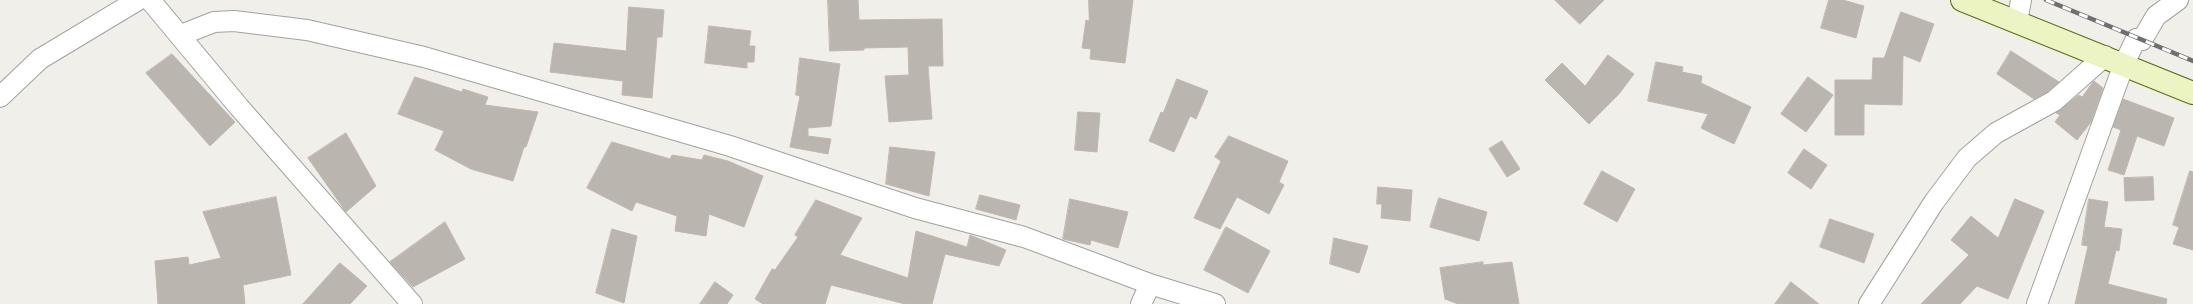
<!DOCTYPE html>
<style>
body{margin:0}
canvas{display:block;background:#f1efe9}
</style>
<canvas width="2193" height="304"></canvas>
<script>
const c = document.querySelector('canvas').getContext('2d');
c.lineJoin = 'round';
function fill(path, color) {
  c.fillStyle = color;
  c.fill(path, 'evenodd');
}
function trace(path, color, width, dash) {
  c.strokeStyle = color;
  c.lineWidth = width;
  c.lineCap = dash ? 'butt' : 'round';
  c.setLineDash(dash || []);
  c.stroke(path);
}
const building = new Path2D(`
 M 828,0 L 858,0 L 859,20 L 942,19 L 943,66 L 928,66 L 932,119 L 889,122 L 885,76 L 909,75 L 908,47 L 864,48 L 864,50 L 830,51 Z
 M 1089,0 L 1133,0 L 1125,63 L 1090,59 L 1091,49 L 1082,48 L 1086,20 L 1089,21 Z
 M 1555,0 L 1604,0 L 1580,24 Z
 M 1829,0 L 1843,0 L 1864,6 L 1856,38 L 1821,28 Z
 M 629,7 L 664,10 L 662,37 L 657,37 L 652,98 L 622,95 L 623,81 L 550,72 L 554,43 L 626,51 Z
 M 1901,12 L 1934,24 L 1920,62 L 1903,55 L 1902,105 L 1864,104 L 1864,135 L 1835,135 L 1835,80 L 1872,80 L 1873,58 L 1884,58 Z
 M 709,26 L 751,31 L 749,46 L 755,46 L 754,62 L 747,62 L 747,68 L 705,63 Z
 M 2011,51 L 2059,82 L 2047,92 L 2034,99 L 1997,74 Z
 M 172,54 L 235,122 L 210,146 L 146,73 Z
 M 1608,55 L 1634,74 L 1619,94 L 1589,124 L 1545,80 L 1562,63 L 1585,86 Z
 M 800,58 L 840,64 L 831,126 L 808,128 L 808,136 L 831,139 L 828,154 L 790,147 L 800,96 L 796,95 Z
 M 1656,62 L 1683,67 L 1682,72 L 1702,76 L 1701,83 L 1751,107 L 1734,144 L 1701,128 L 1708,114 L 1648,101 Z
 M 415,77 L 462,92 L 463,89 L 488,97 L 485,105 L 538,112 L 526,147 L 524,147 L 513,181 L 471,169 L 435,150 L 444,131 L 398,114 Z
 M 1808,77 L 1833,95 L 1806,132 L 1781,114 Z
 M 1177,79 L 1208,91 L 1196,119 L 1190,116 L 1174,152 L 1149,141 L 1161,112 L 1163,113 Z
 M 2094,81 L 2103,88 L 2091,122 L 2077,140 L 2055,122 L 2060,115 L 2056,113 L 2079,95 L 2082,97 Z
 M 2123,99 L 2174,118 L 2164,146 L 2137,136 L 2124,175 L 2108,170 L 2121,130 L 2113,127 Z
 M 1078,112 L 1100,113 L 1097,152 L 1075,150 Z
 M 346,133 L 376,186 L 346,212 L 308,158 Z
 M 1229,136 L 1288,161 L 1279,182 L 1284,185 L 1269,214 L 1237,197 L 1220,229 L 1194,218 L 1221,161 L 1215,157 Z
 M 1502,141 L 1520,169 L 1507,177 L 1489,149 Z
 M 612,142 L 670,159 L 672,155 L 702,160 L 704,155 L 728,161 L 763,176 L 744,227 L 709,214 L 706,236 L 675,231 L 677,216 L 636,202 L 632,211 L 587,188 Z
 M 890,147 L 935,152 L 929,196 L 886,184 Z
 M 1804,149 L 1827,165 L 1811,189 L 1788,173 Z
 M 1602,171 L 1635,189 L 1617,222 L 1584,204 Z
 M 2190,171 L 2193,172 L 2193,250 L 2173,244 L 2179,227 L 2173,225 Z
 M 2153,177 L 2154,200 L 2125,201 L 2124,178 Z
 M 1378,187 L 1412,190 L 1410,221 L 1381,218 L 1382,204 L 1377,204 Z
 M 980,195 L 1020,205 L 1016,220 L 976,209 Z
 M 276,197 L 291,275 L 243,285 L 245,304 L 158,304 L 155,261 L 188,257 L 189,265 L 221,258 L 203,212 Z
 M 1439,198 L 1487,212 L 1479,241 L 1430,227 Z
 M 1070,199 L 1128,212 L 1118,248 L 1091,240 L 1090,245 L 1063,239 Z
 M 2015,199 L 2044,211 L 2008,299 L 1977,286 L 1960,304 L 1921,304 L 1969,255 L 1951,240 L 1971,216 L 1998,238 Z
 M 2089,199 L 2108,202 L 2104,227 L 2122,229 L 2119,251 L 2116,250 L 2108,284 L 2167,299 L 2166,304 L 2075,304 L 2088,246 L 2082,245 Z
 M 816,200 L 862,218 L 840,255 L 908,278 L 916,231 L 967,247 L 970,235 L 1006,250 L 999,266 L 945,254 L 932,304 L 905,304 L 831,285 L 825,304 L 763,304 L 755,299 L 772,269 L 775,270 L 798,237 L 795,235 Z
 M 1830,219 L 1874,234 L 1864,263 L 1820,247 Z
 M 445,222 L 465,259 L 413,287 L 390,262 Z
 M 1226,227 L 1270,251 L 1248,293 L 1204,270 Z
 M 612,229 L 637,236 L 624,303 L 596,293 Z
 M 1334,238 L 1368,246 L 1359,273 L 1330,264 Z
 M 1483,262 L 1483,265 L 1512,262 L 1519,304 L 1458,304 L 1445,299 L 1440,268 Z
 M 340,263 L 367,286 L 350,304 L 303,304 Z
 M 715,282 L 733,295 L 727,304 L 700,304 Z
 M 1791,282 L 1819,304 L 1775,304 Z`);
const street = new Path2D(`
 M 150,0 L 239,107 L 412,304
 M 2017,22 L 2021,0
 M 181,35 L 214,22 L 234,21 L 307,30 L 424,57 L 730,146 L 915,208 L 1024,237 L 1150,284 L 1215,304
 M 0,97 L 40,59 L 138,0
 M 1141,304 L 1150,284
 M 1869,304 L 1934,202 L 1967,158 L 1996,133 L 2054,101 L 2105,56
 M 2037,304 L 2124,64 L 2136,39 L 2142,40 L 2156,16 L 2178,0`);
const secondary = new Path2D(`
 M 1962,0 L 2193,93`);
const rail = new Path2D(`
 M 2046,0 L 2193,61`);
fill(building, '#bab5af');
trace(building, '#c1b8ad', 1);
trace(street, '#a2a2a2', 22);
trace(secondary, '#5a7011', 24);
trace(street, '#fff', 20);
trace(secondary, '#ecf4c4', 22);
trace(rail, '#6f6f6f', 4.5);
trace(rail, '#fff', 3, [9]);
</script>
